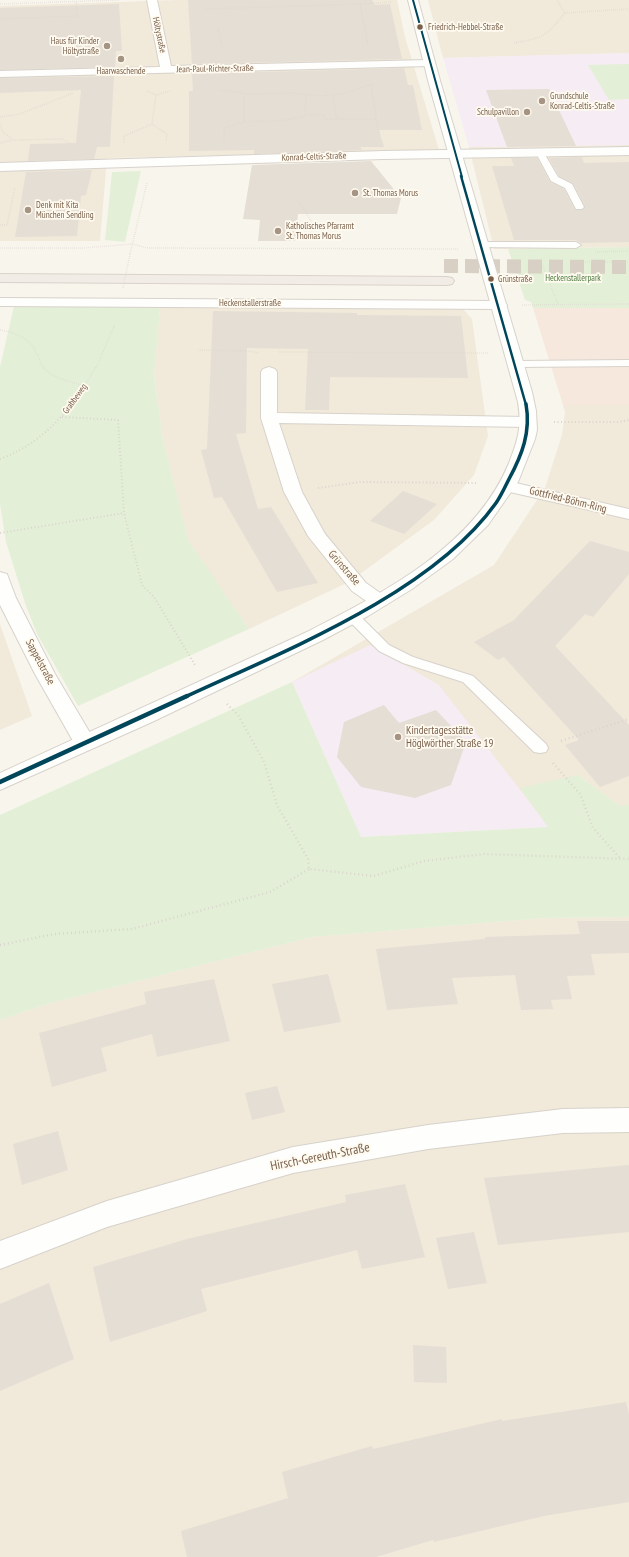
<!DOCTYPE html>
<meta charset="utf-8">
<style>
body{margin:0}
canvas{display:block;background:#f8f5ed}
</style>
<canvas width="629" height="1557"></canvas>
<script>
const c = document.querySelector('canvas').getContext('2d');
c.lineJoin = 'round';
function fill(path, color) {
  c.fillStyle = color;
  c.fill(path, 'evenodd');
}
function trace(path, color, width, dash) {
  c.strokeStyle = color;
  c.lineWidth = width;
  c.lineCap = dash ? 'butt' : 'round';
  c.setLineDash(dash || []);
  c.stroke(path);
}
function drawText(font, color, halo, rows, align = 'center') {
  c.font = font + ' "PT Sans Narrow",sans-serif';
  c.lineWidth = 3.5;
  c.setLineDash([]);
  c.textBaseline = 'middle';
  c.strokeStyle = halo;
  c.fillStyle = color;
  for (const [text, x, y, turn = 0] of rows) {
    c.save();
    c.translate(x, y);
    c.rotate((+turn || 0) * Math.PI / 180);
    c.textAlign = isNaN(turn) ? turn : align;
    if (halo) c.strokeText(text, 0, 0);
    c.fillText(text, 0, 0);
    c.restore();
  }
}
const residential = new Path2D(`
 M 179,0 L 397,0 L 405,37 L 439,150 L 107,158 L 100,241 L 0,241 L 0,6 Z
 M 428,0 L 629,0 L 629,53 L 443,58 Z
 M 629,145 L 629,247 L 494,249 L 469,147 Z
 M 160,307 L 463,309 L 472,319 L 488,436 L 474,475 L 434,520 L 349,582 L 249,629 L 188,541 L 163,440 L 154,374 Z
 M 563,405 L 629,405 L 629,805 L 621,807 L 578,775 L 549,827 L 292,682 L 494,565 L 545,488 L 562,435 L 565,412 Z
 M 0,624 L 32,716 L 0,730 Z
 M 629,917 L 629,1557 L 0,1557 L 0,1020 L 47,1004 L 312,937 L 544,918 Z`);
const commercial = new Path2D(`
 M 533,308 L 629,308 L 629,405 L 563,405 Z`);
const education = new Path2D(`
 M 629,53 L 629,145 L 469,147 L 443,58 Z
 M 370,645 L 439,685 L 549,827 L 361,837 L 292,682 Z`);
const green = new Path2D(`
 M 629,64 L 629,99 L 609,100 L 588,65 Z
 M 141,171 L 125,242 L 105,240 L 112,172 Z
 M 629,247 L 629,308 L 533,308 L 531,302 L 525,300 L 508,249 Z
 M 14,306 L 160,307 L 154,375 L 163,440 L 188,540 L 249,629 L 78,706 L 37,634 L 25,603 L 6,542 L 0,504 L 0,367 Z
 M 292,682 L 361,837 L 548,827 L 520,788 L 578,775 L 620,806 L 629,805 L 629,917 L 544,918 L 312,937 L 47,1004 L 0,1020 L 0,815 Z`);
const building = new Path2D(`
 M 188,0 L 372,0 L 375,5 L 390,4 L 402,59 L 192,64 Z
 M 119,4 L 122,51 L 116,51 L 115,67 L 0,70 L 0,8 Z
 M 404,68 L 408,85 L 413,85 L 422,130 L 379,130 L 384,147 L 360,147 L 362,150 L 254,154 L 254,150 L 189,151 L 189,91 L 193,91 L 192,74 Z
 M 114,76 L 110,147 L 97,147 L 94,159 L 28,161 L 30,144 L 76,143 L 81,90 L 0,93 L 0,78 Z
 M 549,89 L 576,146 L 507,147 L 486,90 Z
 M 582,157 L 584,163 L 629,162 L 629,242 L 581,243 L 576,240 L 514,240 L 492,166 L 514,166 L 511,158 L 537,158 L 550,182 L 564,189 L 575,210 L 582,210 L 585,206 L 573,183 L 559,176 L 549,158 Z
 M 371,161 L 401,198 L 397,214 L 298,214 L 295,241 L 258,241 L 260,220 L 243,219 L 252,165 Z
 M 92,170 L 86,195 L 81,196 L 77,236 L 15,237 L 26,172 Z
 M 213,311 L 357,313 L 357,315 L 461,316 L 468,378 L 330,377 L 329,410 L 305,410 L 308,349 L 247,348 L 246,433 L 236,434 L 258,509 L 271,507 L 318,583 L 277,592 L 222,497 L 214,498 L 201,450 L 207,449 Z
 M 403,491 L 437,504 L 404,534 L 370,521 Z
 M 590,541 L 629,552 L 629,574 L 593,617 L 585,614 L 555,646 L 629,725 L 629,776 L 600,787 L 565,745 L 579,740 L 504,657 L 498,660 L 474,642 L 514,620 Z
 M 384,705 L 399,723 L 436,710 L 466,742 L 451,785 L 415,798 L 361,787 L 337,757 L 344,722 Z
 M 577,921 L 629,921 L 629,953 L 591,954 L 595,975 L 567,976 L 572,999 L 551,1000 L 553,1009 L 521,1010 L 515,975 L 452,978 L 458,1004 L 387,1010 L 376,949 L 485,939 L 485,937 L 580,934 Z
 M 328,974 L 341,1022 L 284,1032 L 272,984 Z
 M 214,979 L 230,1041 L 157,1057 L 152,1034 L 101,1048 L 107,1071 L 52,1087 L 39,1033 L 146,1004 L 144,992 Z
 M 277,1086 L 285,1112 L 252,1120 L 245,1093 Z
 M 58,1131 L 68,1170 L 22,1185 L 13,1144 Z
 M 629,1165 L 629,1232 L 498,1245 L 484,1178 Z
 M 405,1184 L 425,1257 L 362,1269 L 357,1250 L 201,1289 L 207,1311 L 110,1342 L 93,1267 L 187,1239 L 346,1202 L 345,1195 Z
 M 474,1232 L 487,1283 L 448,1289 L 436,1238 Z
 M 49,1283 L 74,1359 L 0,1391 L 0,1304 Z
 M 413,1345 L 446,1347 L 447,1383 L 414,1382 Z
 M 626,1402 L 629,1414 L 629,1502 L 544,1516 L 434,1542 L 433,1540 L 376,1557 L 187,1557 L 181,1531 L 288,1498 L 282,1472 L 372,1446 L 373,1449 L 502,1419 L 502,1421 Z`);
const trunkTunnel = new Path2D(`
 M 444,266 L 629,267`);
const pathFar2 = new Path2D(`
 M 557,0 L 565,13
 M 0,4 L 119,0
 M 206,11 L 206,9 L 360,4
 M 0,19 L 77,16 L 76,1
 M 218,29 L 222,48
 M 514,43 C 545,37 545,37 565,13 L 629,9
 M 368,45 L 360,4 L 392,2
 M 373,84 L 371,84 L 379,135
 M 220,90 L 248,94 L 294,93 L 322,96 L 346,93 L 369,85
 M 147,91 L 156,95
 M 244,94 L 244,121
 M 333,96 L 337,119
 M 305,114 L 306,95
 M 0,117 L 20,114 L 73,93
 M 0,124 L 3,132 L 12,139
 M 224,140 L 224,129 C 244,118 263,123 284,120 C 298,118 310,114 324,115 L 324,119 L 376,119
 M 166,141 L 167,134 L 152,124 L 156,95 L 170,91
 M 0,143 L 12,140 L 62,139 L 71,144
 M 124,143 L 124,136 L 152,124
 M 299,202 L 313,224
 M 0,225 L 7,225 L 15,187
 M 0,248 L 83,248 L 132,244 L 148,248 L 459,249
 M 595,252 L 629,251
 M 130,254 L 147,183
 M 585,262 L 629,262
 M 542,264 L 558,304
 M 522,305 L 629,304
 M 0,330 C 15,333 29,337 36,352 C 39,357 40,364 45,369 C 55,379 72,382 85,386
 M 198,350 L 248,351 L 259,353
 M 279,352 L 488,353
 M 72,405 L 98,364 L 115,324`);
const pathFar1 = new Path2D(`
 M 62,417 L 118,420 L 124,513 L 142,585 L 154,597 L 195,665
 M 554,422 L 618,422 L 629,420
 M 0,459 C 30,448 52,429 72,404
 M 318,488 L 360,482 L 477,483
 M 0,533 L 124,513`);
const path = new Path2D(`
 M 227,704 L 238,715 L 264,762 L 277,805 L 308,859 L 309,869 L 374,876 L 424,861 L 484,854 L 629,859
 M 561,741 L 629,719
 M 553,763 L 580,794 L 593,828 L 620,858
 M 0,945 L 54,934 L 132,929 L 270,892 L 309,869`);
const service = new Path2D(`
 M 540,150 L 544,153 L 558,177 L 572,184 L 584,207 L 582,209 L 576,209 L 565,188 L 551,181 L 536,153 Z
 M 482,242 L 576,242 L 581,245 L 576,248 L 479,247 L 477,245 L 479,243 Z
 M 629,360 L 629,366 L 517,367 L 511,364 L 517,361 Z
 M 353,613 L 358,614 L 389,645 L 413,657 L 473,676 L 546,744 L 548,748 L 546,752 L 540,753 L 534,752 L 463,682 L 403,663 L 379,651 L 348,620 L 346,617 L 348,614 Z`);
const minor = new Path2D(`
 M 147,0 L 157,0 L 171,66 L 429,60 L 434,63 L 429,66 L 0,77 L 0,71 L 160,67 Z
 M 629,147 L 629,155 L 383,159 L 0,171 L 0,163 L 383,151 Z
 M 0,298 L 500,301 L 505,302 L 507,305 L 505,308 L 500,309 L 0,306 Z
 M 269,367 L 275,369 L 277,372 L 277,413 L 528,417 L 534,419 L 536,422 L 534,425 L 528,427 L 279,423 L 302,492 L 325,534 L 366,583 L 386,597 L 389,601 L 386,605 L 379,607 L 372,605 L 352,591 L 308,536 L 284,492 L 261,418 L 261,372 L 263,369 Z
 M 507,481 L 629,509 L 629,519 L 501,490 L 498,486 L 501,482 Z
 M 0,572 L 7,574 L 16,598 L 55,674 L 96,743 L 93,748 L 85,750 L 77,748 L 35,674 L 0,605 Z
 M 629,1108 L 629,1132 L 563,1133 L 428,1149 L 293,1173 L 107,1227 L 0,1269 L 0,1241 L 107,1201 L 293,1147 L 428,1125 L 563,1109 Z`);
const tertiary = new Path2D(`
 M 408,0 L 418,0 L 441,84 L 532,392 L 536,411 L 537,430 L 535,439 L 518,482 L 488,525 L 453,559 L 412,589 L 368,616 L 323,640 L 152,722 L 0,790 L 0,773 L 309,631 C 385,592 475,546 509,463 C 518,440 522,427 518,402 L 429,84 Z`);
const trunk = new Path2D(`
 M 0,274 L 447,277 L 452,278 L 454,281 L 452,284 L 447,285 L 0,282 Z`);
const pathBridge = new Path2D(`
 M 123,288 L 130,254`);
const bus1Far3 = new Path2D(`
 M 413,0 L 462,177`);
const bus1Far2 = new Path2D(`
 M 461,176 L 526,405`);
const bus1Far1 = new Path2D(`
 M 185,697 C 284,651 431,594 496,503 C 501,496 505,487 509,479 C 522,455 531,432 526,404`);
const bus1 = new Path2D(`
 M 0,782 L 187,696`);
const markers = [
 [420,27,3.5,"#785f4b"],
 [107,46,4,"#a59484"],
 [121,59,4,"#a59484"],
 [542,101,4,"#a59484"],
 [527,112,4,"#a59484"],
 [355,193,4,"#a59484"],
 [28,210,4,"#a59484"],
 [278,231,4,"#a59484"],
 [491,279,3.5,"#785f4b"],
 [398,737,4,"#a59484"]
];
const farBusnames = [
 ["Friedrich-Hebbel-Straße",428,27],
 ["Grünstraße",498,279]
];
const farStreetnames = [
 ["Höltystraße",159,35,78],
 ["Jean-Paul-Richter-Straße",215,69,-1],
 ["Konrad-Celtis-Straße",314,157,-2],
 ["Heckenstallerstraße",250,303],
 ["Grabbeweg",75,399,-54]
];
const farPoinames = [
 ["Haus für Kinder",99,41,"right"],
 ["Höltystraße",99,51,"right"],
 ["Haarwaschende",121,71,"center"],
 ["Grundschule",550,96],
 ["Konrad-Celtis-Straße",550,106],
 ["Schulpavillon",519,112,"right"],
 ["St. Thomas Morus",363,193],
 ["Denk mit Kita",36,205],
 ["München Sendling",36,215],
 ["Katholisches Pfarramt",286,226],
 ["St. Thomas Morus",286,236]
];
const farParknames = [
 ["Heckenstallerpark",573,278]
];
const streetNames = [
 ["Gottfried-Böhm-Ring",568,500,14],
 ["Grünstraße",344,568,49],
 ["Sappelstraße",40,662,62]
];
const poiNames = [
 ["Kindertagesstätte",406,731],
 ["Höglwörther Straße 19",406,744]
];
const nearStreetnames = [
 ["Hirsch-Gereuth-Straße",320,1157,-11]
];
fill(residential, '#f1e9da');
fill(commercial, '#f6e8dd');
fill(education, '#f6ecf4');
fill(green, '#e3f0d7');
fill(building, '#e5ded4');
trace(trunkTunnel, '#d8d0c4', 14, [14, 7]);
trace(service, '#d7d2cb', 2);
trace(minor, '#d7d2cb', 2);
trace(tertiary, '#d7d2cb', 2);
trace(trunk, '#dad2ca', 2);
trace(pathFar2, '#dad5ce', 1.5, [0.5, 1.5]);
trace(pathFar1, '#dad5ce', 2, [1, 2.5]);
trace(path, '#dad5ce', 2.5, [1, 3]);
fill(service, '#fefefc');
fill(minor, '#fefefc');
fill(tertiary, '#fefefc');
fill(trunk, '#f2ece6');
trace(pathBridge, '#dad5ce', 1.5, [0.5, 1.5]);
trace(bus1Far3, '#00465a', 2);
trace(bus1Far2, '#00465a', 2.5);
trace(bus1Far1, '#00465a', 3.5);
trace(bus1, '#00465a', 4.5);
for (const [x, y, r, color] of markers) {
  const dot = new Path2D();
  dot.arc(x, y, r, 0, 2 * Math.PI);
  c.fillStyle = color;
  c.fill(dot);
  trace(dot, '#fffaef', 1.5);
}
drawText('9px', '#785f4b', '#fffaef', farBusnames, 'left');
drawText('9px', '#785f4b', '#fffaef', farStreetnames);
drawText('9px', '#785f4b', '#fffaef', farPoinames, 'left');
drawText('9px', '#4e7e42', '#fffaef', farParknames);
drawText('11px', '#785f4b', '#fffaef', streetNames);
drawText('11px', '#785f4b', '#fffaef', poiNames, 'left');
drawText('13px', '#785f4b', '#fffaef', nearStreetnames);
</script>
